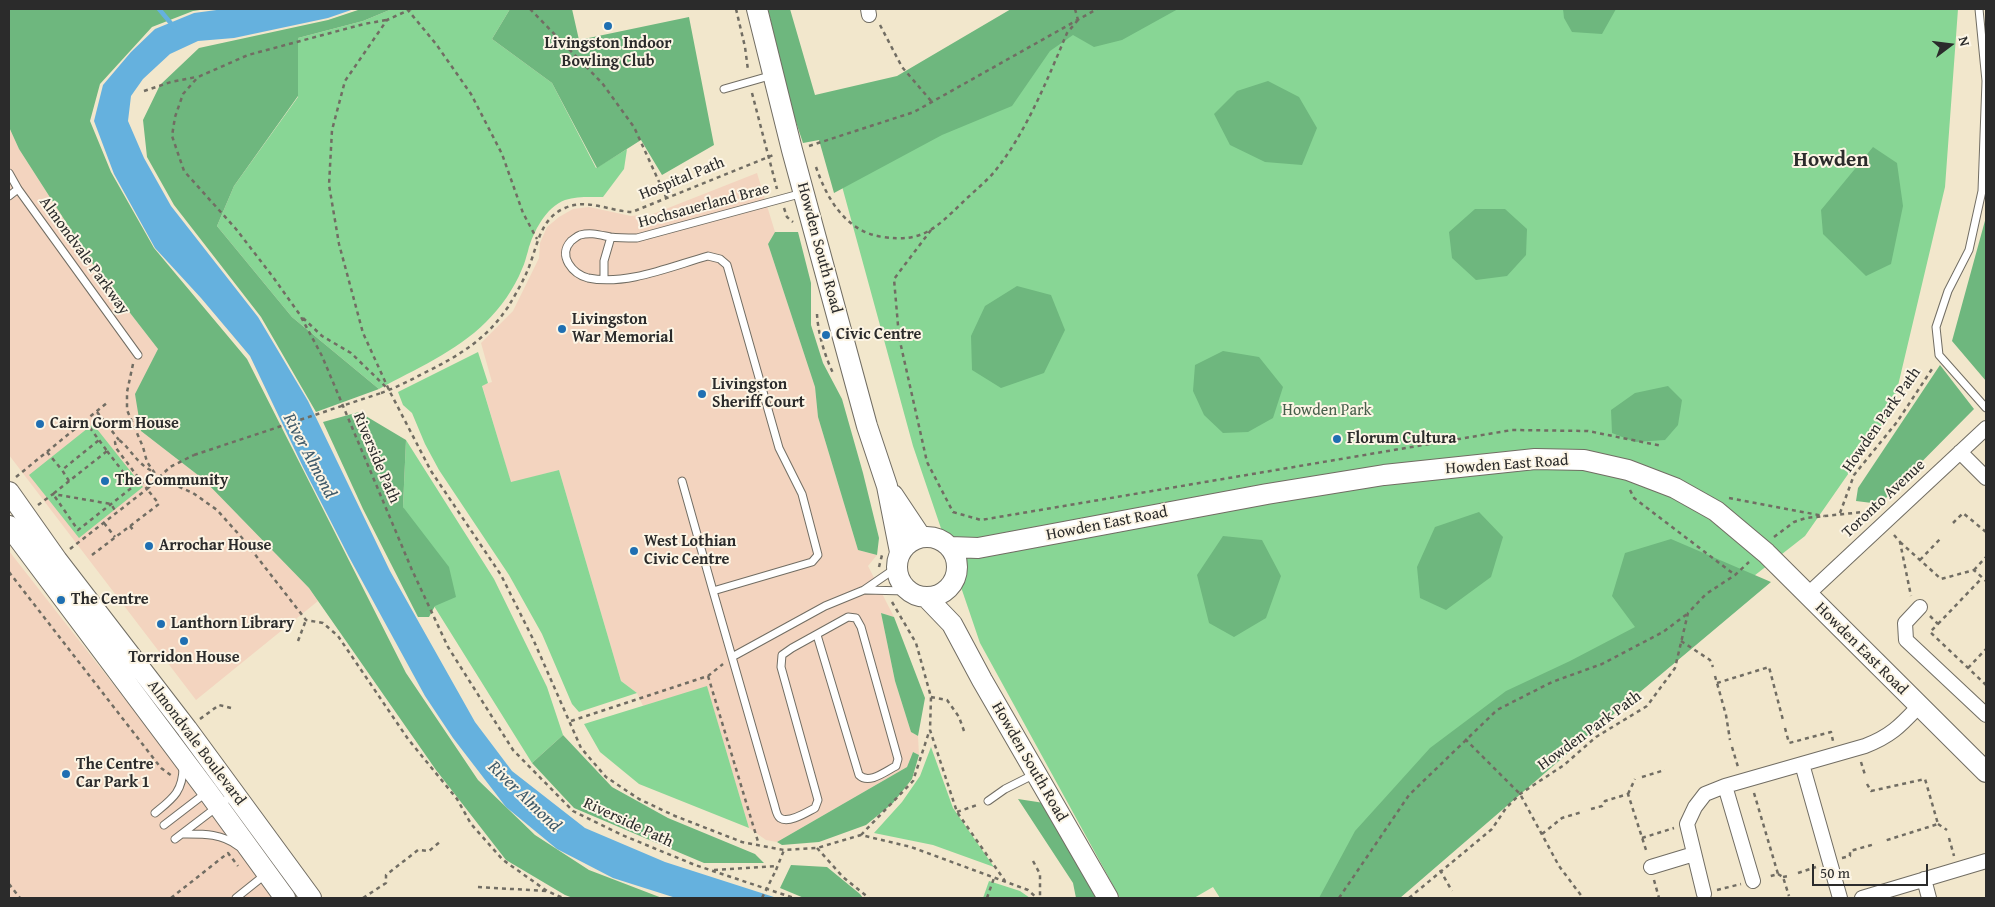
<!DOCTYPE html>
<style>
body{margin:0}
#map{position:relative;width:1995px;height:907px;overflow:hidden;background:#f2e7cc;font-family:"Gentium Book Plus",serif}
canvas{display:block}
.frame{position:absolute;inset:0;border:10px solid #2b2b2b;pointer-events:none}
.north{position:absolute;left:1925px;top:20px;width:50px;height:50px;-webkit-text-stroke:4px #fcf5e5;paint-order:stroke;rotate:75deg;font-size:14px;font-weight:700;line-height:20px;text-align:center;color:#2b2b2b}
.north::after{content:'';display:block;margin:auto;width:18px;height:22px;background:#2b2b2b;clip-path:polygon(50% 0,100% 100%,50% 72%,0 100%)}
.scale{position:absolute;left:1812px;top:864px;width:116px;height:22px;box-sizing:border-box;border:2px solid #2b2b2b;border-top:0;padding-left:6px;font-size:15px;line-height:18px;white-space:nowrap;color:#2b2b2b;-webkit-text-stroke:4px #fcf5e5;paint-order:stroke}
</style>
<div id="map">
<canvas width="1995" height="907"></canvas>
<div class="frame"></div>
<div class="north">N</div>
<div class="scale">50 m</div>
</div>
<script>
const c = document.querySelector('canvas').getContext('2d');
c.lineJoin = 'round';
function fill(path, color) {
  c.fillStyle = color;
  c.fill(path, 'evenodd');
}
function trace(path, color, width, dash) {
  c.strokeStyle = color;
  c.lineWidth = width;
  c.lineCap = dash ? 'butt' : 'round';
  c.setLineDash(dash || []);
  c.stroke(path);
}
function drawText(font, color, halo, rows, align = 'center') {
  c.font = font + ' "Gentium Book Plus",serif';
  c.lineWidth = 4;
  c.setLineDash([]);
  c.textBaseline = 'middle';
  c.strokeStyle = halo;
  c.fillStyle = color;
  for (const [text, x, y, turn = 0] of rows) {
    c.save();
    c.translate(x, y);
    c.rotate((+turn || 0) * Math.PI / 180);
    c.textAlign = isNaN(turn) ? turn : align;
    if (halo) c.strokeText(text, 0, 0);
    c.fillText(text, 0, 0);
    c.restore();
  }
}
const built = new Path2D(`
 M 9,127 L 19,149 L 96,269 L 158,349 L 136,394 L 141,431 L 203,479 L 309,588 L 318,601 L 196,700 L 9,455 Z
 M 757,173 L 775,232 L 768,244 L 815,387 L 818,417 L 858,550 L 877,555 L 868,566 L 894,617 L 881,613 L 895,681 L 911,732 L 918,736 L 919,755 L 913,752 L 907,767 L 777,842 L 766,840 L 749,828 L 707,687 L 643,706 L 637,693 L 621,681 L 559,470 L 511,483 L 482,385 L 492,382 L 481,343 L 513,311 L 539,258 L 540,243 L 547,227 L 559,217 L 573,209 L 589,207 L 631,216 L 653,214 Z
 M 9,551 L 135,712 L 273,898 L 9,898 Z`);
const green = new Path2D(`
 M 392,9 L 510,9 L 492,39 L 552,83 L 596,168 L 627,149 L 624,169 L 603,197 C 591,197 577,196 565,200 C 546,207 533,232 528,251 C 526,257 525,263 522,269 C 514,289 501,307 486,322 C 456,352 415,369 379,389 L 292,317 L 217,226 L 234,186 L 298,97 L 298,38 L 363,21 Z
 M 1116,9 L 1958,9 L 1945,187 L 1892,411 L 1805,536 L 1653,655 L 1380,898 L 1220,898 L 1213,887 L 1194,898 L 1120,898 L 980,643 L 913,446 L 834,157 Z
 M 478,352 L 488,383 L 482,386 L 511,482 L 559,470 L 621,681 L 637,693 L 579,712 L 572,704 L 542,634 L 509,575 L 439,470 L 425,444 L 412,413 L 403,405 L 398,392 Z
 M 93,424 L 143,487 L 79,538 L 29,475 Z
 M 406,440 L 494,579 L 547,687 L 563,735 L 532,763 L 434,606 L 403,507 Z
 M 707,686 L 749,828 L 639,784 L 600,752 L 584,724 Z
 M 931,747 L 953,808 L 994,867 L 933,845 L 874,833 L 902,802 L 920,776 Z
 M 989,881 L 1020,891 L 1030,898 L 983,898 Z`);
const forest = new Path2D(`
 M 9,9 L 207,9 L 193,11 L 152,27 L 100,84 L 90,121 L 111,172 L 154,248 L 247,359 L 406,673 L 478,780 L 535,835 L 589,870 L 662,898 L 573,898 L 565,895 L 506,860 L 436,770 L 309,588 L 203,479 L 141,431 L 135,394 L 158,349 L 96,269 L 19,149 L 9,127 Z
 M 361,9 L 392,9 L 363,21 L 298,38 L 298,96 L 234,186 L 217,226 L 292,317 L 379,389 L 316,412 L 261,317 L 174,205 L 147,157 L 143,120 L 160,85 L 199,48 L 328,20 Z
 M 510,9 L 572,9 L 579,40 L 689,17 L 714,145 L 662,175 L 641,140 L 597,168 L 552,83 L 492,39 Z
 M 768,9 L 790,9 L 815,95 L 897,76 L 1011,9 L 1178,9 L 1122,40 L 1094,47 L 1073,35 L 1050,51 L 1012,106 L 942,135 L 834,193 L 819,140 L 803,143 L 791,107 Z
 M 1563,9 L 1616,9 L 1602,34 L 1572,32 L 1564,18 Z
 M 1268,81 L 1299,97 L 1317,128 L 1302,165 L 1265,162 L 1230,145 L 1214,114 L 1237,91 Z
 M 1873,147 L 1897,163 L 1903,206 L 1891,264 L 1866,276 L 1823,234 L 1821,210 Z
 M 1475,209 L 1505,209 L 1527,229 L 1526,255 L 1507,276 L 1476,280 L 1452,258 L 1449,232 Z
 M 1986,217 L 1986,381 L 1952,341 Z
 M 775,232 L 798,232 L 811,283 L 811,325 L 823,363 L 842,399 L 863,473 L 879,538 L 877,555 L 858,550 L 818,417 L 815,387 L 768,244 Z
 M 1017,286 L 1051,295 L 1065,330 L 1044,373 L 1001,388 L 972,370 L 971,336 L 985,306 Z
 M 1223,351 L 1259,357 L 1283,387 L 1273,418 L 1248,432 L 1223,433 L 1204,415 L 1193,391 L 1195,365 Z
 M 1940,365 L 1974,409 L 1880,504 L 1856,501 L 1858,488 Z
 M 1668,386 L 1682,400 L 1678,425 L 1665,440 L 1635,442 L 1612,433 L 1611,410 L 1635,393 Z
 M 359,412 L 406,440 L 403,507 L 449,567 L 456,597 L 435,606 L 429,617 L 418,617 L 363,509 L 323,422 Z
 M 1479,512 L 1503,537 L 1491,577 L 1446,610 L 1420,598 L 1417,567 L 1435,527 Z
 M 1223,536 L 1262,540 L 1281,576 L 1266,618 L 1234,637 L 1209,623 L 1197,575 Z
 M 1671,539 L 1771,582 L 1596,729 L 1400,898 L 1319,898 L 1355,831 L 1430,748 L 1506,691 L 1570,661 L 1635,627 L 1612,596 L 1625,553 Z
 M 881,613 L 894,617 L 925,698 L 918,736 L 911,732 L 895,681 Z
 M 563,735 L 612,787 L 668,818 L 755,854 L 764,863 L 704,863 L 574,808 L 532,763 Z
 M 913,752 L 919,755 L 912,779 L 893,803 L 866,825 L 819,842 L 782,845 L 777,842 L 907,767 Z
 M 1018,799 L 1044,803 L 1098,898 L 1076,898 L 1073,883 Z
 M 791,865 L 827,867 L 860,894 L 863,898 L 804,898 L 780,888 Z`);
const water = new Path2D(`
 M 224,9 L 354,9 L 328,18 L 234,38 L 198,41 L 170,54 L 143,79 L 131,96 L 128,121 L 144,158 L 171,206 L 258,317 L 308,401 L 390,571 L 475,722 L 512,771 L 585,828 L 665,862 L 777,898 L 676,898 L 613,878 L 557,849 L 506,807 L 453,738 L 425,696 L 349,557 L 303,467 L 250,356 L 201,298 L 155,248 L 114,174 L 94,121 L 103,85 L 131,52 L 155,29 L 194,13 Z`);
const stream = new Path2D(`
 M 159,9 L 174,27`);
const path = new Path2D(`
 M 407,9 L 436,44 L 471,94 L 502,154 L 523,213 L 537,239
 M 411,9 L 387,20 L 345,81 L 332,130 L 329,185 L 339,244 L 363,333 L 389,390 L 431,471 L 501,575 L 533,639 L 581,748 L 606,777 L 639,799 L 675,816 L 742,842 L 784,850 L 817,848 L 861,835 L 911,847 L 1028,890 L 1037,898
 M 530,9 L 602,83 L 634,127 L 666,197
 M 736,9 L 745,47 L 748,70
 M 1075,9 L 1078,20
 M 386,20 L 364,24 L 248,55 L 198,77 L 183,94 L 175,117 L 172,136 L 184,171 L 236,229 L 273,277 L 300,315 L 322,356 L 412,570 L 448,647 L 513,750 L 573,811 L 622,835 L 695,865 L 794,898
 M 880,25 L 902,67 L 932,102
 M 144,91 L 171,82 L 196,77
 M 752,93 L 777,189
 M 809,146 L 914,112 L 1097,9
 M 816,167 C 827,199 846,232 883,237 C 922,243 936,228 962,203 C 973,192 986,182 995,171 C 1026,133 1048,78 1067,33 L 1078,20
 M 784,208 L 787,217 L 793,222
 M 931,230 L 894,279 L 899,337 L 927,462 L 953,512 L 981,520 L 1512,430 L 1588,431 L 1662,446
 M 817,314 C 818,334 825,356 833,373
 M 303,318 L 322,336 L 351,353 L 388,389
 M 133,364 L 127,392 L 127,410 L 143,447 L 147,462 L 154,472 L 159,478 L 193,493 L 217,510 L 243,539 L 306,620 L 323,623 L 338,636 L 408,739 L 457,799 L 471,824 L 503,860 L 547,891 L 563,898
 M 381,393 C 395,388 409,381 422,374 C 457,357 486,340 508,307 C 514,297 521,285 526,274 C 537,251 538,219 565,208 C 587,198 609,211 632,212 L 776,154
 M 97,412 L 119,440
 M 85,421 L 107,451
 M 107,451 L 134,486 L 78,530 L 53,494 Z
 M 47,452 L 62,470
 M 16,477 L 108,402
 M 69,481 L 62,470 L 99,440
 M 1630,490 L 1634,498 L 1735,575
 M 1729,498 L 1824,516
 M 38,505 L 53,494 L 111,504 L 116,512
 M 1840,513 L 1854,475 L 1897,422 L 1934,366
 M 104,523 L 115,537
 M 1953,523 L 1963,513 L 1986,532
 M 130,526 L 134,531
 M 1894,535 L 1900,542 L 1911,596
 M 1774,537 L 1794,522 L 1806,518 L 1863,512 L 1872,514
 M 1900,542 L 1941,579 L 1974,570 L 1986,581
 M 70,549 L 147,489 L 116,448 L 115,442 L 119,440 C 132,450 136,463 152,471
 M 92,555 L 159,504 L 147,489 L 170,467 L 194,455
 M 1920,560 L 1941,538
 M 879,567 L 882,555
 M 1974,570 L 1986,557
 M 9,572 L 161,768 L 172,776
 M 892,602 L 916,643 L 931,697 L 930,730 L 957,812 L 1005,881
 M 1930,616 L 1938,624 L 1930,632 L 1986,685
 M 1938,624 L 1982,578
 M 298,641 L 306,620
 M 1681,641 L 1710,660 L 1713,667
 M 1968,668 L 1986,649
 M 708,676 L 759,845
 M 1715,676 L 1726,715 L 1730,740
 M 1717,683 L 1769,667 L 1783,720
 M 931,697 L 947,700 L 959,717 L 964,731
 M 200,719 L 219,705 L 231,708
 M 571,721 L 708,676 L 723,664
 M 1785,728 L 1789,743 L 1831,732 L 1833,741
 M 1465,739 L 1520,794 L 1559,866 L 1583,898
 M 1732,747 L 1738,767
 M 1861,762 L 1865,775
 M 1642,777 L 1665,770
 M 1867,784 L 1871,791 L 1925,779 L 1938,824 L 1884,841
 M 1754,793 L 1778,874 L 1767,877
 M 1628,794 L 1635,779
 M 1591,809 L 1602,806 L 1605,801 L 1628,794 L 1647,853
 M 957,812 L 977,805
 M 1938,824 L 1947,830
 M 1542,834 L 1562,818 L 1582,812
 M 861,835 L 913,781 L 929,732
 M 1642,838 L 1674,828
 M 1949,838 L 1954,856
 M 817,848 L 843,877 L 869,898
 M 1842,858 L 1850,856 L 1850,851 L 1875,844
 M 1033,861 L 1040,874 L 1040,898
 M 714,870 L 777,866
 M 776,870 L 784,850
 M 1440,870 L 1452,891
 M 1798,873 L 1816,867
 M 1778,874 L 1783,877 L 1789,896
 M 1783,877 L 1789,876
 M 1654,880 L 1659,898
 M 9,884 L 20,898
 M 478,887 L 546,891
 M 1717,890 L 1741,884
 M 171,898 L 228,853 L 238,866
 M 363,898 L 386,883 L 386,875 L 418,850 L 429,851 L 441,841
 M 987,898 L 994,878
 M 1339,898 L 1409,795 L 1497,710 L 1552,682 L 1602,664 L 1663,632 L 1687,614
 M 1409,898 L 1492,829 L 1506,808 L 1520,794 L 1564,765 L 1596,737 L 1647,706 L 1675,668 L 1688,613 L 1706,594 L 1735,575 L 1749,562`);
const lane = new Path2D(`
 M 1979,9 L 1986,81 L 1982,191 L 1969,250 L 1948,291 L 1936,327 L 1939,355 L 1986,408
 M 724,89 L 773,75
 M 9,173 L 18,189 L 138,355
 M 9,196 L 18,189
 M 604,278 L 604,261 L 611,237
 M 682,481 L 713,591 L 812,562 L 818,555 L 802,494 L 779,448 L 727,265 L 720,259 L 708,256 C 672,266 626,286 588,278 C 573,274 557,256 571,241 C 574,239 577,236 580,235 C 591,232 600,235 610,237 C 619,238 628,238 637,238 L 803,193
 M 865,590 L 907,591
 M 713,591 L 732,657
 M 817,635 L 859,775 C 869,785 886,771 896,766 L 898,759 L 861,627 L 856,618 L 848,617 L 792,648 L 782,655 L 781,667 L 818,800 L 815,808 C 807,812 789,824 780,818 C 777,816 776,811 775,807 L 732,657 L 825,606 L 864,590 L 896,568
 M 988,801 L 1005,789 L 1035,774
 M 155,813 C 172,799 183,792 183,767
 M 164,825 L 207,792
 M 182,834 C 202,834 221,833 238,846
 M 175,839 L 234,794
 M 236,898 L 266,874`);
const street = new Path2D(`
 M 868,9 L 869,15
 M 1960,452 L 1986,478
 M 1807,595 L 1986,428
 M 1920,607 L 1905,623 L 1906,640 L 1986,715
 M 1802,764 L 1840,898
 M 1725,786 L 1753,881
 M 1651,867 L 1694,854
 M 1924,879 L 1929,898
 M 1704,894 L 1687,824 L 1695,807 L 1705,794 L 1725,786 L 1865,746 C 1891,736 1900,726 1919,706
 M 1862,898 L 1986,861`);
const secondary = new Path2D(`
 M 757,9 L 792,150 L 867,426 L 887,486 L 900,552
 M 9,492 L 57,560 L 187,729 L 311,898
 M 893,495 L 921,537
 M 9,526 L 208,792 L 285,898
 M897 567a30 30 0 1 1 60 0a30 30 0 1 1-60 0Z
 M 950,547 L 978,548 L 1267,494 L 1384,475 L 1535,459 L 1584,460 L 1628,470 L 1675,488 L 1716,511 L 1766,553 L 1986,772
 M 927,598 L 952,624 L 982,680 L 1108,898`);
const pathBridge = new Path2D(`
 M 194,455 L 381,393
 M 762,898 L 776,870`);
const markers = [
 [608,26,5,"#1f6fb2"],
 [562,329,5,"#1f6fb2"],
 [826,335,5,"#1f6fb2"],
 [702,394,5,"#1f6fb2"],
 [40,424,5,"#1f6fb2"],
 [1337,439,5,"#1f6fb2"],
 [105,481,5,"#1f6fb2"],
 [149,546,5,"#1f6fb2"],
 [634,551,5,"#1f6fb2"],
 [61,600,5,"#1f6fb2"],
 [161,624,5,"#1f6fb2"],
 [184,641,5,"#1f6fb2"],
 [66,774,5,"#1f6fb2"]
];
const poiNames = [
 ["Livingston Indoor",608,44,"center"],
 ["Bowling Club",608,62,"center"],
 ["Livingston",572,320],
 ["War Memorial",572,338],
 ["Civic Centre",836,335],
 ["Livingston",712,385],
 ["Sheriff Court",712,403],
 ["Cairn Gorm House",50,424],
 ["Florum Cultura",1347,439],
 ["The Community",115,481],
 ["West Lothian",644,542],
 ["Civic Centre",644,560],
 ["Arrochar House",159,546],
 ["The Centre",71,600],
 ["Lanthorn Library",171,624],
 ["Torridon House",184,658,"center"],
 ["The Centre",76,765],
 ["Car Park 1",76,783]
];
const streetNames = [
 ["Hospital Path",682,179,-22],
 ["Hochsauerland Brae",704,206,-15],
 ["Howden South Road",819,248,75],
 ["Almondvale Parkway",84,256,54],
 ["Howden Park Path",1882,420,-55],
 ["Riverside Path",376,458,67],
 ["Howden East Road",1507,465,-4],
 ["Toronto Avenue",1884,499,-43],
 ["Howden East Road",1107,524,-11],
 ["Howden East Road",1861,649,45],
 ["Howden Park Path",1590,731,-36],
 ["Almondvale Boulevard",196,743,53],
 ["Howden South Road",1029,762,60],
 ["Riverside Path",628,823,25]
];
const parkNames = [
 ["Howden Park",1327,411]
];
const waterNames = [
 ["River Almond",309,456,62],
 ["River Almond",524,797,44]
];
const districtNames = [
 ["Howden",1831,161]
];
fill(built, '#f3d4bf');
fill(green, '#88d695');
fill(forest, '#6eb77e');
fill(water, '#65b1de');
trace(stream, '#65b1de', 4.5);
trace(lane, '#716d63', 9);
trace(street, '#716d63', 16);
trace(secondary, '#716d63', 22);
trace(path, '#716d63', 2.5, [4, 4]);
trace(lane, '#fff', 7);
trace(street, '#fff', 14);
trace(secondary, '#fff', 20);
trace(pathBridge, '#716d63', 2.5, [4, 4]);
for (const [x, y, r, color] of markers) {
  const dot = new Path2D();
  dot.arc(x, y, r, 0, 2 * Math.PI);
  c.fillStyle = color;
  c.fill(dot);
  trace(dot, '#fcf5e5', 2);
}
drawText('bold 16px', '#2b2b2b', '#fcf5e5', poiNames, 'left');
drawText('16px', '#2b2b2b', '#fcf5e5', streetNames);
drawText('16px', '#475e4b', '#fcf5e5', parkNames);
drawText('italic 18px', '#3f5a6a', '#fcf5e5', waterNames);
drawText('bold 21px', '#2b2b2b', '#fcf5e5', districtNames);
</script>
